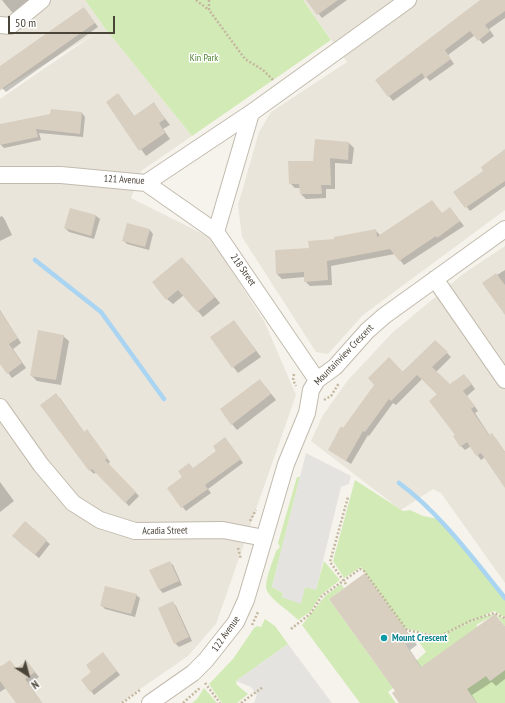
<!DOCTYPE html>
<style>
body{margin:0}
#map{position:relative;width:505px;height:703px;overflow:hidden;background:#f6f3ec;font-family:"PT Sans Narrow",sans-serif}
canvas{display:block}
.north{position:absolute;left:8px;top:655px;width:40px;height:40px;-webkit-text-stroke:3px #fff;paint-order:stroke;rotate:144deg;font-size:11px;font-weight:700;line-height:16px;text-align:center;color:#4b4439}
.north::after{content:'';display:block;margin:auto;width:14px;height:18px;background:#4b4439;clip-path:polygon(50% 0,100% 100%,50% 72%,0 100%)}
.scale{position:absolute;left:8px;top:16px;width:107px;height:18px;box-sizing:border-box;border:2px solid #4b4439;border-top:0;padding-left:5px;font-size:12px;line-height:14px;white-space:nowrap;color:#4b4439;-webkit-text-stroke:3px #fff;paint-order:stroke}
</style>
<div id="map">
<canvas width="505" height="703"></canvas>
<div class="north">N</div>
<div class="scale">50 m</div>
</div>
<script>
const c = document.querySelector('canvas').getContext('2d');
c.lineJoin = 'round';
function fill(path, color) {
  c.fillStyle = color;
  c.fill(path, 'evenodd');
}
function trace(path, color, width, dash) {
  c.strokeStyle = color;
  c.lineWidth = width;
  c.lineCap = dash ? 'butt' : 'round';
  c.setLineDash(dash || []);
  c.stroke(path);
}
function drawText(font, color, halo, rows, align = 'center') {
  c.font = font + ' "PT Sans Narrow",sans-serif';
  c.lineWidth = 3;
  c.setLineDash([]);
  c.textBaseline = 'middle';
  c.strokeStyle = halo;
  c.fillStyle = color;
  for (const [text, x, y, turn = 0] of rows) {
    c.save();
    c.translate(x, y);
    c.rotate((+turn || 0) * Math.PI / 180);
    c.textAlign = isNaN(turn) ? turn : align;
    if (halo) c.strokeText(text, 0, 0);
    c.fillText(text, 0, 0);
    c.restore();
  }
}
const residential = new Path2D(`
 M 0,0 L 85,0 L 104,27 L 192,136 L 141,171 L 131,198 L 211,238 L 265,323 L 296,395 L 216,624 L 188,656 L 120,703 L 0,703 L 0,99 L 96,33 L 0,91 Z
 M 303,0 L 505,0 L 505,210 L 363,315 L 328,354 L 316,352 L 242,237 L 238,205 L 259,132 L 271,112 L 347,62 Z
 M 505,246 L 505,583 L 441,493 L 433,489 L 401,510 L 311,441 L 323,415 L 348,380 L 392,333 L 463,274 Z`);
const green = new Path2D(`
 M 85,0 L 303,0 L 331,40 L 192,136 L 104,27 Z
 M 297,477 L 300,477 L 272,587 L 283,593 L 282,597 L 300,603 L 305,587 L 316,589 L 324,561 L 340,580 L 321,595 L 310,612 L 298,620 C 290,611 266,597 266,587 C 266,576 273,561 276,551 L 280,547 L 278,543 Z
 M 355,480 L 403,511 L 410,510 L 423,516 L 443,520 L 505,595 L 505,617 L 494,611 L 441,635 L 435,635 L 404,628 L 361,567 L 344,578 L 333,561 Z
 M 341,584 L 344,588 L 329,599 L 393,688 L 388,692 L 396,703 L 360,703 L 302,625 L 325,596 Z
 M 495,614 L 505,619 L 505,627 L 496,614 L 476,625 L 478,627 L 421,668 L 416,661 L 426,652 L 415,636 L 420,633 L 436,636 L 442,635 L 482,617 Z
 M 265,619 L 275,626 L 288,644 L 236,681 L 237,685 L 248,694 L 237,703 L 222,703 L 209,684 L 233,659 L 254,628 L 257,626 L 261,627 Z
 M 505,670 L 505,703 L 473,703 L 467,689 L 486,676 L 490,681 Z
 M 204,688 L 217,703 L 192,703 L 197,699 Z`);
const parking = new Path2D(`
 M 306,453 L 351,476 L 349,484 L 341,487 L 316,590 L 305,587 L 301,604 L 282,597 L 283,593 L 272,587 Z
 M 288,644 L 332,703 L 254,703 L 257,695 L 251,687 L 236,681 Z`);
const shadow = new Path2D(`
 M 2,0 L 33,0 L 15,16 Z
 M 307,0 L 347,0 L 322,18 Z
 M 482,0 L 505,0 L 505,18 L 489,29 L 494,36 L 483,44 L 475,35 L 448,55 L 454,64 L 430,81 L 426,77 L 393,101 L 376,80 Z
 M 87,12 L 98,27 L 6,92 L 2,88 L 0,85 L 0,67 Z
 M 118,94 L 135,117 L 154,104 L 170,125 L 163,129 L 170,139 L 146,156 L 107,102 Z
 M 82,113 L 85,117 L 83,137 L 39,133 L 41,140 L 4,148 L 0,144 L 0,125 Z
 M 316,140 L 349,143 L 354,148 L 352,164 L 335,163 L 335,189 L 326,189 L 326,198 L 306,199 L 301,194 L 301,188 L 295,188 L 290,183 L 314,162 Z
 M 505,150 L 505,186 L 470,211 L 455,192 L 485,171 Z
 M 432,201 L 442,214 L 450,208 L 464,226 L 404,265 L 395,254 L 331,266 L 332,285 L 310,286 L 305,281 L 305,277 L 282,279 L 277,274 L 310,249 L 375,230 L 380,235 Z
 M 71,209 L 96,216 L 100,219 L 94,239 L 69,232 L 65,228 Z
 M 2,216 L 5,220 L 12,235 L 0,241 L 0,217 Z
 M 150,230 L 153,234 L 149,250 L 127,244 L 123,240 Z
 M 188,264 L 220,303 L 203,317 L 184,295 L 173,304 L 167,299 Z
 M 505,270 L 505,314 L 497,275 Z
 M 0,310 L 21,343 L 13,349 L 26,368 L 12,378 L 0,362 Z
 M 234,321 L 261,357 L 238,373 L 211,338 Z
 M 63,336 L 69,341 L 61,385 L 37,381 L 32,376 Z
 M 435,341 L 451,357 L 436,372 L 450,386 L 468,379 L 475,389 L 467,396 L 478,411 L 475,413 L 490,436 L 492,435 L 496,439 L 505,452 L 505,486 L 485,457 L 481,460 L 471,446 L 465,450 L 461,446 L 438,395 L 422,379 L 396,405 L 393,403 L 369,436 L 368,435 L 351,464 L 329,450 L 343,429 Z
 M 265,386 L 276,400 L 237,430 L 232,424 Z
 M 60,398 L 84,432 L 90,434 L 110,462 L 108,464 L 139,496 L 129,506 L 96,472 L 94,474 L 90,470 L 42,405 Z
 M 228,442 L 243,463 L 208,489 L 211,493 L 186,511 L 168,489 Z
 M 0,482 L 14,501 L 0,512 Z
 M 25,523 L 50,544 L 39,558 L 17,540 Z
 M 169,562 L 173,565 L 182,585 L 163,593 L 160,590 Z
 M 364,574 L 417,645 L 410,650 L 422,668 L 495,615 L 505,627 L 505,679 L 496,686 L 492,682 L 472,695 L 477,703 L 400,703 Z
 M 136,595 L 140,598 L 135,617 L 105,609 L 101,605 Z
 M 172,602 L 176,606 L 192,641 L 179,647 L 175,643 Z
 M 103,653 L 120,675 L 94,695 L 91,691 L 93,673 Z
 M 10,661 L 17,669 L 31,667 L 39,677 L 29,684 L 42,703 L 17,703 L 6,688 L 0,692 L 0,666 L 1,667 Z`);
const stream = new Path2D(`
 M 35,260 L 101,312 L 164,399
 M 399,483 C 438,511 475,561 505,598`);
const building = new Path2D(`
 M 306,0 L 338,0 L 317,15 Z
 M 480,0 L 505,0 L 505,11 L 485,25 L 490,31 L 478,41 L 470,31 L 445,50 L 451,59 L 425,78 L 422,73 L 388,97 L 375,80 Z
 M 84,7 L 95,23 L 0,90 L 0,66 Z
 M 118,93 L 134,116 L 154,102 L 165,119 L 159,123 L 165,133 L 139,151 L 106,102 Z
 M 51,109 L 82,112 L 80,134 L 36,129 L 38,137 L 0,145 L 0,124 L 50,114 Z
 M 315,139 L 349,142 L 348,160 L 330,158 L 331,185 L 321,185 L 322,194 L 300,194 L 299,184 L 289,184 L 288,161 L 313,161 Z
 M 505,149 L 505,181 L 465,208 L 453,192 L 483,171 L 481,167 Z
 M 432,200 L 442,213 L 450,207 L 460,221 L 437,238 L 436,236 L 399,261 L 390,249 L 327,261 L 328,280 L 304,282 L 304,272 L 276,274 L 275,250 L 309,248 L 308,241 L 334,239 L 334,237 L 376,229 L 377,237 Z
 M 70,208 L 96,215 L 91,236 L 64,228 Z
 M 127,223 L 150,229 L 145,247 L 122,241 Z
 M 182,257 L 215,297 L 197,312 L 178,290 L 166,300 L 152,282 Z
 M 496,273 L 505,285 L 505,315 L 482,283 Z
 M 0,311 L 18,338 L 9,344 L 22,363 L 7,374 L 0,364 Z
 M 234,320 L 256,351 L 232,368 L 210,337 Z
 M 38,330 L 64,335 L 56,380 L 30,376 Z
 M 435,340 L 448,352 L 432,367 L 450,384 L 464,374 L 472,384 L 463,391 L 475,406 L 471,409 L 489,435 L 492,433 L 505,452 L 505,488 L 481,453 L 476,456 L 467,442 L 460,447 L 453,436 L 455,435 L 429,401 L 437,394 L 417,375 L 391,401 L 389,399 L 365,432 L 363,431 L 346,461 L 328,450 L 341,426 L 343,428 L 374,385 L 368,378 L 389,357 L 403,372 Z
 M 260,379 L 271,394 L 231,425 L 220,409 Z
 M 56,393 L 84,432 L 87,429 L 108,458 L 105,460 L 136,492 L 125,503 L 92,469 L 89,471 L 40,405 Z
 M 225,437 L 241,459 L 205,485 L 208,489 L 181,508 L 167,488 L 182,477 L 178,471 L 189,463 L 193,468 L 216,451 L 213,446 Z
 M 25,521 L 47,540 L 35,555 L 12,536 Z
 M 170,561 L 179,581 L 159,590 L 149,570 Z
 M 365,573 L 412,639 L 405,644 L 421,667 L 495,614 L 505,627 L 505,670 L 490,681 L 486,676 L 467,689 L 477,703 L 399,703 L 392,693 L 395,691 L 329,599 Z
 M 105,586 L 137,594 L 131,614 L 100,606 Z
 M 173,601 L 189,637 L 174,644 L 158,608 Z
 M 103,652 L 117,671 L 90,692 L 81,680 L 91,672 L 86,665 Z
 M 10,660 L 16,668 L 27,661 L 35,672 L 25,679 L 42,703 L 16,703 L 0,681 L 0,667 Z`);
const path = new Path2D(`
 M 196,0 L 209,10
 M 209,0 L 209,10 L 245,59 L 263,70 L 273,80
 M 294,374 L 293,380 L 296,386
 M 324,400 L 331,396 L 339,383
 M 250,521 L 256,510
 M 238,548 L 241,559
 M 346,584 L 330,562 L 348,497
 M 252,625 L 258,612
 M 291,629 L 310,614 L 322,596 L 360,569 L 364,571 L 407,630 L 435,636 L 442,635 L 470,621 L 494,613 L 505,618
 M 205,683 L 220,703
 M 122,703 L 140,690
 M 183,703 L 201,687
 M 241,703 L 263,687`);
const minor = new Path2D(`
 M 0,25 L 10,26 L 42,0
 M 0,175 L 61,175 L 146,183 L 251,113 L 408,0
 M 146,183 L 216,232 L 317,380
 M 216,232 L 251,113
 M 435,279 L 505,380
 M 0,407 L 41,465 L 73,503 L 100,520 L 135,531 L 223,530 L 264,538
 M 150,703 L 193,673 L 206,660 L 236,622 L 246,600 L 286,464 L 307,413 L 311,390 L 317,380 L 335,367 L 367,331 L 384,316 L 505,229`);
const markers = [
 [384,638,4,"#0f9aa8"]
];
const parkNames = [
 ["Kin Park",204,58]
];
const streetNames = [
 ["121 Avenue",124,180,3],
 ["218 Street",243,270,55],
 ["Mountainview Crescent",344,355,-46],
 ["Acadia Street",165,531,-1],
 ["122 Avenue",226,634,-55]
];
const cultureNames = [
 ["Mount Crescent",392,638]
];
fill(residential, '#eae5da');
fill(green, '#d2eab5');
fill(parking, '#e5e3e0');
fill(shadow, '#0003');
trace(stream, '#a9d4f2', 4.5);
fill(building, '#d8cfc1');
trace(minor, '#c2bbae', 18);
trace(path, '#c4b79f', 2.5, [2, 2]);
trace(minor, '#fff', 16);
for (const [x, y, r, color] of markers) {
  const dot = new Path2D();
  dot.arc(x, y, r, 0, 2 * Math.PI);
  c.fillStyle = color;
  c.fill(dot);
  trace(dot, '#fff', 1.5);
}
drawText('10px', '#4a7f2a', '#fff', parkNames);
drawText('10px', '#4b4439', '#fff', streetNames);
drawText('bold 10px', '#0d838f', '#fff', cultureNames, 'left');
</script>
